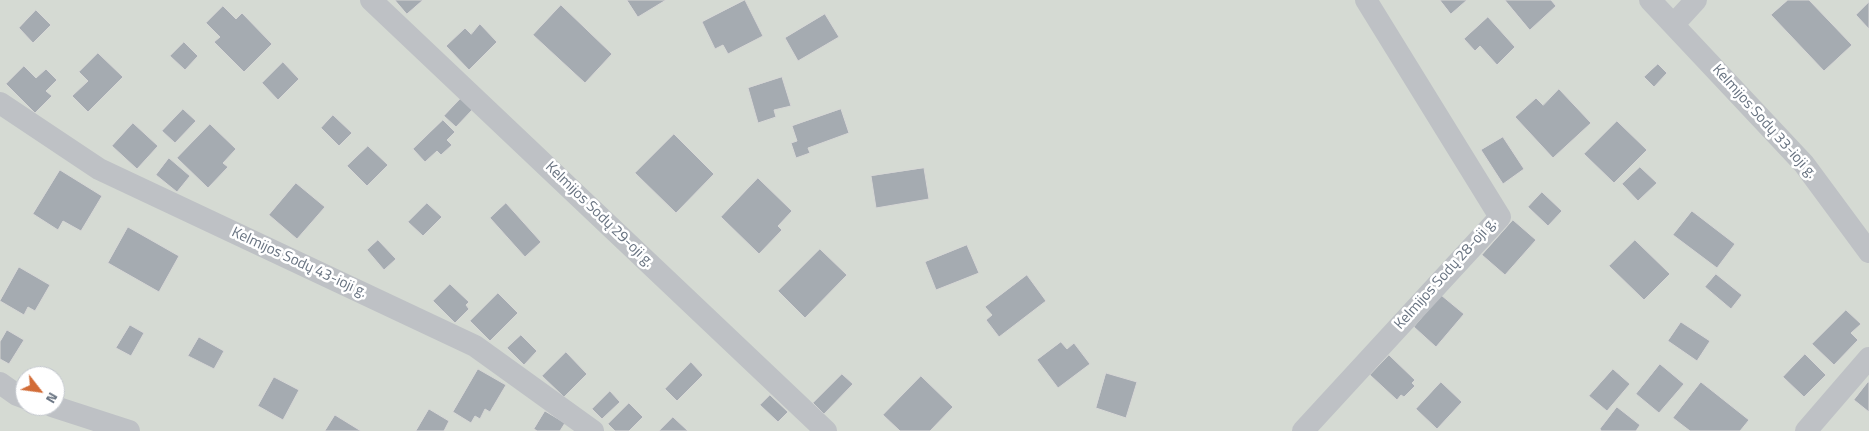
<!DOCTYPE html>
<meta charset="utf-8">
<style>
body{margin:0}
#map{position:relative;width:1869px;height:431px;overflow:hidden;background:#f6f6f3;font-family:"Titillium Web",sans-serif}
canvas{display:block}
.north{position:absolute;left:15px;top:366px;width:50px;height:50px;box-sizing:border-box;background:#fff;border:1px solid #c3c7cd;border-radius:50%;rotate:120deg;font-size:14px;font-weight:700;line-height:20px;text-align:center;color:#687381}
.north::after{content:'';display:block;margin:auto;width:18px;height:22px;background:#d26c37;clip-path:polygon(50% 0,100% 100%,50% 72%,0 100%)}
</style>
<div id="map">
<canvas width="1869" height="431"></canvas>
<div class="north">N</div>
</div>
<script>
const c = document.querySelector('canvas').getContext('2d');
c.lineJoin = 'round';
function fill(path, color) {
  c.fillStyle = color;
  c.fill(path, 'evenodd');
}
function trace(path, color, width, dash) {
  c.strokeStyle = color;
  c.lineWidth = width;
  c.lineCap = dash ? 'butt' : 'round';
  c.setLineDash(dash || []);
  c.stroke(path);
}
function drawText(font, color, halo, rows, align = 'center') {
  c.font = font + ' "Titillium Web",sans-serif';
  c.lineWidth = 5;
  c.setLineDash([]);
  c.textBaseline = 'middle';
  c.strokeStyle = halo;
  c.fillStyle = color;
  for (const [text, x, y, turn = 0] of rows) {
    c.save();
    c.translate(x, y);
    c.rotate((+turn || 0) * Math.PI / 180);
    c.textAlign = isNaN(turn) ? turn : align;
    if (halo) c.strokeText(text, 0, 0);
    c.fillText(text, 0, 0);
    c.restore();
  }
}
const green = new Path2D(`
 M 0,0 L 1869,0 L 1869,431 L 0,431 ZM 25,376 L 55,376 L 55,406 L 25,406 Z`);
const building = new Path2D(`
 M 395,0 L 423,0 L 407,14 Z
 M 627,0 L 666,0 L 638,17 Z
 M 745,0 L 763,36 L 728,54 L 723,45 L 715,49 L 702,22 Z
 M 1440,0 L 1467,0 L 1451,14 Z
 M 1505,0 L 1551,0 L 1556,6 L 1530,30 Z
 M 1788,0 L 1809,0 L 1852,45 L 1824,71 L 1771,15 Z
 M 1869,2 L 1869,29 L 1856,15 Z
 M 561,5 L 612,54 L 585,83 L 533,35 Z
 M 223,6 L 236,19 L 242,13 L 272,44 L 244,72 L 214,42 L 220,37 L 206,23 Z
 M 36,10 L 51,25 L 33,43 L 19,28 Z
 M 825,14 L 839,37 L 798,61 L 785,38 Z
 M 1488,17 L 1515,47 L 1497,65 L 1480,46 L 1475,51 L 1464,39 Z
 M 480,24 L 497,42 L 469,70 L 446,46 L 465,28 L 471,34 Z
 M 184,42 L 198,56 L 185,70 L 170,56 Z
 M 98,53 L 123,77 L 88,112 L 72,96 L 88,81 L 79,72 Z
 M 283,62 L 299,79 L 278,100 L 262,83 Z
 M 1658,64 L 1667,73 L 1654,87 L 1644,77 Z
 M 24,66 L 36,78 L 46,69 L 57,80 L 46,91 L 52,96 L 35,113 L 6,84 Z
 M 782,77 L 791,106 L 774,110 L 776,117 L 758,123 L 748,88 Z
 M 1559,89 L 1591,123 L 1553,158 L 1515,117 L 1536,98 L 1543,105 Z
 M 462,97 L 473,109 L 456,127 L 444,116 Z
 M 183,109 L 196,121 L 175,143 L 162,131 Z
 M 841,109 L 849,133 L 808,148 L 810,153 L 796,158 L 791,143 L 797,141 L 792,126 Z
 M 333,115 L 352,133 L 339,146 L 321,128 Z
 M 443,120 L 455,132 L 447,140 L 452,145 L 441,155 L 437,151 L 425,162 L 413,149 Z
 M 1617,121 L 1647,150 L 1614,183 L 1584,154 Z
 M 133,123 L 158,146 L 137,169 L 112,146 Z
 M 210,124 L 236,149 L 223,163 L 228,167 L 208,188 L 177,158 Z
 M 674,134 L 714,174 L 676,213 L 635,173 Z
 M 1503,137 L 1524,169 L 1503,184 L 1481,150 Z
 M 368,146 L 388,165 L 367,186 L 347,166 Z
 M 169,158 L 190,176 L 177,192 L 156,175 Z
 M 1640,167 L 1657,183 L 1638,201 L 1622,184 Z
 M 924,168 L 929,199 L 876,208 L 871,176 Z
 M 60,170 L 102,196 L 81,231 L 63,221 L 58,230 L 33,214 Z
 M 758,178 L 792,211 L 778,226 L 782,230 L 759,254 L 721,217 Z
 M 296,183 L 325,207 L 297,239 L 269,215 Z
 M 1542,192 L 1562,211 L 1548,226 L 1528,207 Z
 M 427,203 L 442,217 L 423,236 L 408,222 Z
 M 506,203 L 541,242 L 525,257 L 490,218 Z
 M 1692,211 L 1735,244 L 1717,268 L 1673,235 Z
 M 1513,220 L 1536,240 L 1505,275 L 1482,255 Z
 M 128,227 L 179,256 L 159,292 L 108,263 Z
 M 378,240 L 396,259 L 384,270 L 367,250 Z
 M 1635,240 L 1670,274 L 1644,300 L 1609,266 Z
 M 967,245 L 979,273 L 936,290 L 925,262 Z
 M 820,249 L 847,275 L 805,318 L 778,291 Z
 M 19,267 L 50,285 L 35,311 L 28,307 L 24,315 L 0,301 Z
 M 1716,274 L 1742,295 L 1731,309 L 1705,287 Z
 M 1027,275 L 1046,301 L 999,337 L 986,320 L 992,315 L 985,307 Z
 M 450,284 L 469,302 L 466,305 L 469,309 L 455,323 L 433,301 Z
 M 498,293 L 518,313 L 490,341 L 470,321 Z
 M 1441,295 L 1464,314 L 1436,347 L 1414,327 Z
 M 1846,310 L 1861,324 L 1851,333 L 1858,340 L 1834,365 L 1812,344 Z
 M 1681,322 L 1710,341 L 1697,361 L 1668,341 Z
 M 130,325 L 144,333 L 131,356 L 116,348 Z
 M 7,330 L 24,340 L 9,364 L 0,359 L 0,342 Z
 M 521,335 L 537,351 L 524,365 L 507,348 Z
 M 199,337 L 224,351 L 214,369 L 188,356 Z
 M 1061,342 L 1067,349 L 1074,343 L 1090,364 L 1058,388 L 1037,360 Z
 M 566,352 L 587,374 L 564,397 L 542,376 Z
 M 1805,354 L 1826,375 L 1804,397 L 1783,377 Z
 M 1389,355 L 1415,380 L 1412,383 L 1415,386 L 1404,397 L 1401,395 L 1397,400 L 1370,375 Z
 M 691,362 L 703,375 L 677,401 L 665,389 Z
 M 1660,364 L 1684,384 L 1659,413 L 1636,394 Z
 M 478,369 L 506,385 L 490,412 L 485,409 L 480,419 L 475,416 L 471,423 L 453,412 Z
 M 1613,369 L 1630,384 L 1607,411 L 1589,396 Z
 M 1106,373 L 1137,382 L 1126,418 L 1096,408 Z
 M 842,374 L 853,384 L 824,414 L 813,403 Z
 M 921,376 L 953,407 L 930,431 L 900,431 L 883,415 Z
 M 274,377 L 299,390 L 283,420 L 258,406 Z
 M 1441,382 L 1462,402 L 1437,429 L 1416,409 Z
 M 1701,382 L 1749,420 L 1740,431 L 1690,431 L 1673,418 Z
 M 1868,382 L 1869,382 L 1869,412 L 1854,400 Z
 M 610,391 L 620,402 L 602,419 L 592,409 Z
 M 770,395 L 788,412 L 778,422 L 760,405 Z
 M 629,403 L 643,417 L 629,431 L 615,431 L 608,424 Z
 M 1617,407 L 1640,425 L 1636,431 L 1601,431 L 1600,429 Z
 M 429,409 L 449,421 L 444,431 L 416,431 Z
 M 545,411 L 565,423 L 560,431 L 537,431 L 534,429 Z
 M 335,415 L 361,431 L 325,431 Z
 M 673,417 L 688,431 L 659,431 Z`);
const street = new Path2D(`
 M 371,0 L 826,431
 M 1650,0 L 1804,164 L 1869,252
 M 1674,24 L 1696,0
 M 0,103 L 99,169 L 475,346 L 593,431
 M 0,383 L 17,395 L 25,398
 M 52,406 L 129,431
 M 1303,431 L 1500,217 L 1366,0
 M 1806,431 L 1869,358`);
const streetNames = [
 ["Kelmijos Sodų 33-ioji g.",1764,122,48],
 ["Kelmijos Sodų 29-oji g.",599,215,44],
 ["Kelmijos Sodų 43-ioji g.",299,263,25],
 ["Kelmijos Sodų 28-oji g.",1446,274,-48]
];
fill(green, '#d5dad3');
fill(building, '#a5abb1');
trace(building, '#d7d7d6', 1);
trace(street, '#bec1c5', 22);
drawText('15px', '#687381', '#fff', streetNames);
</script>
